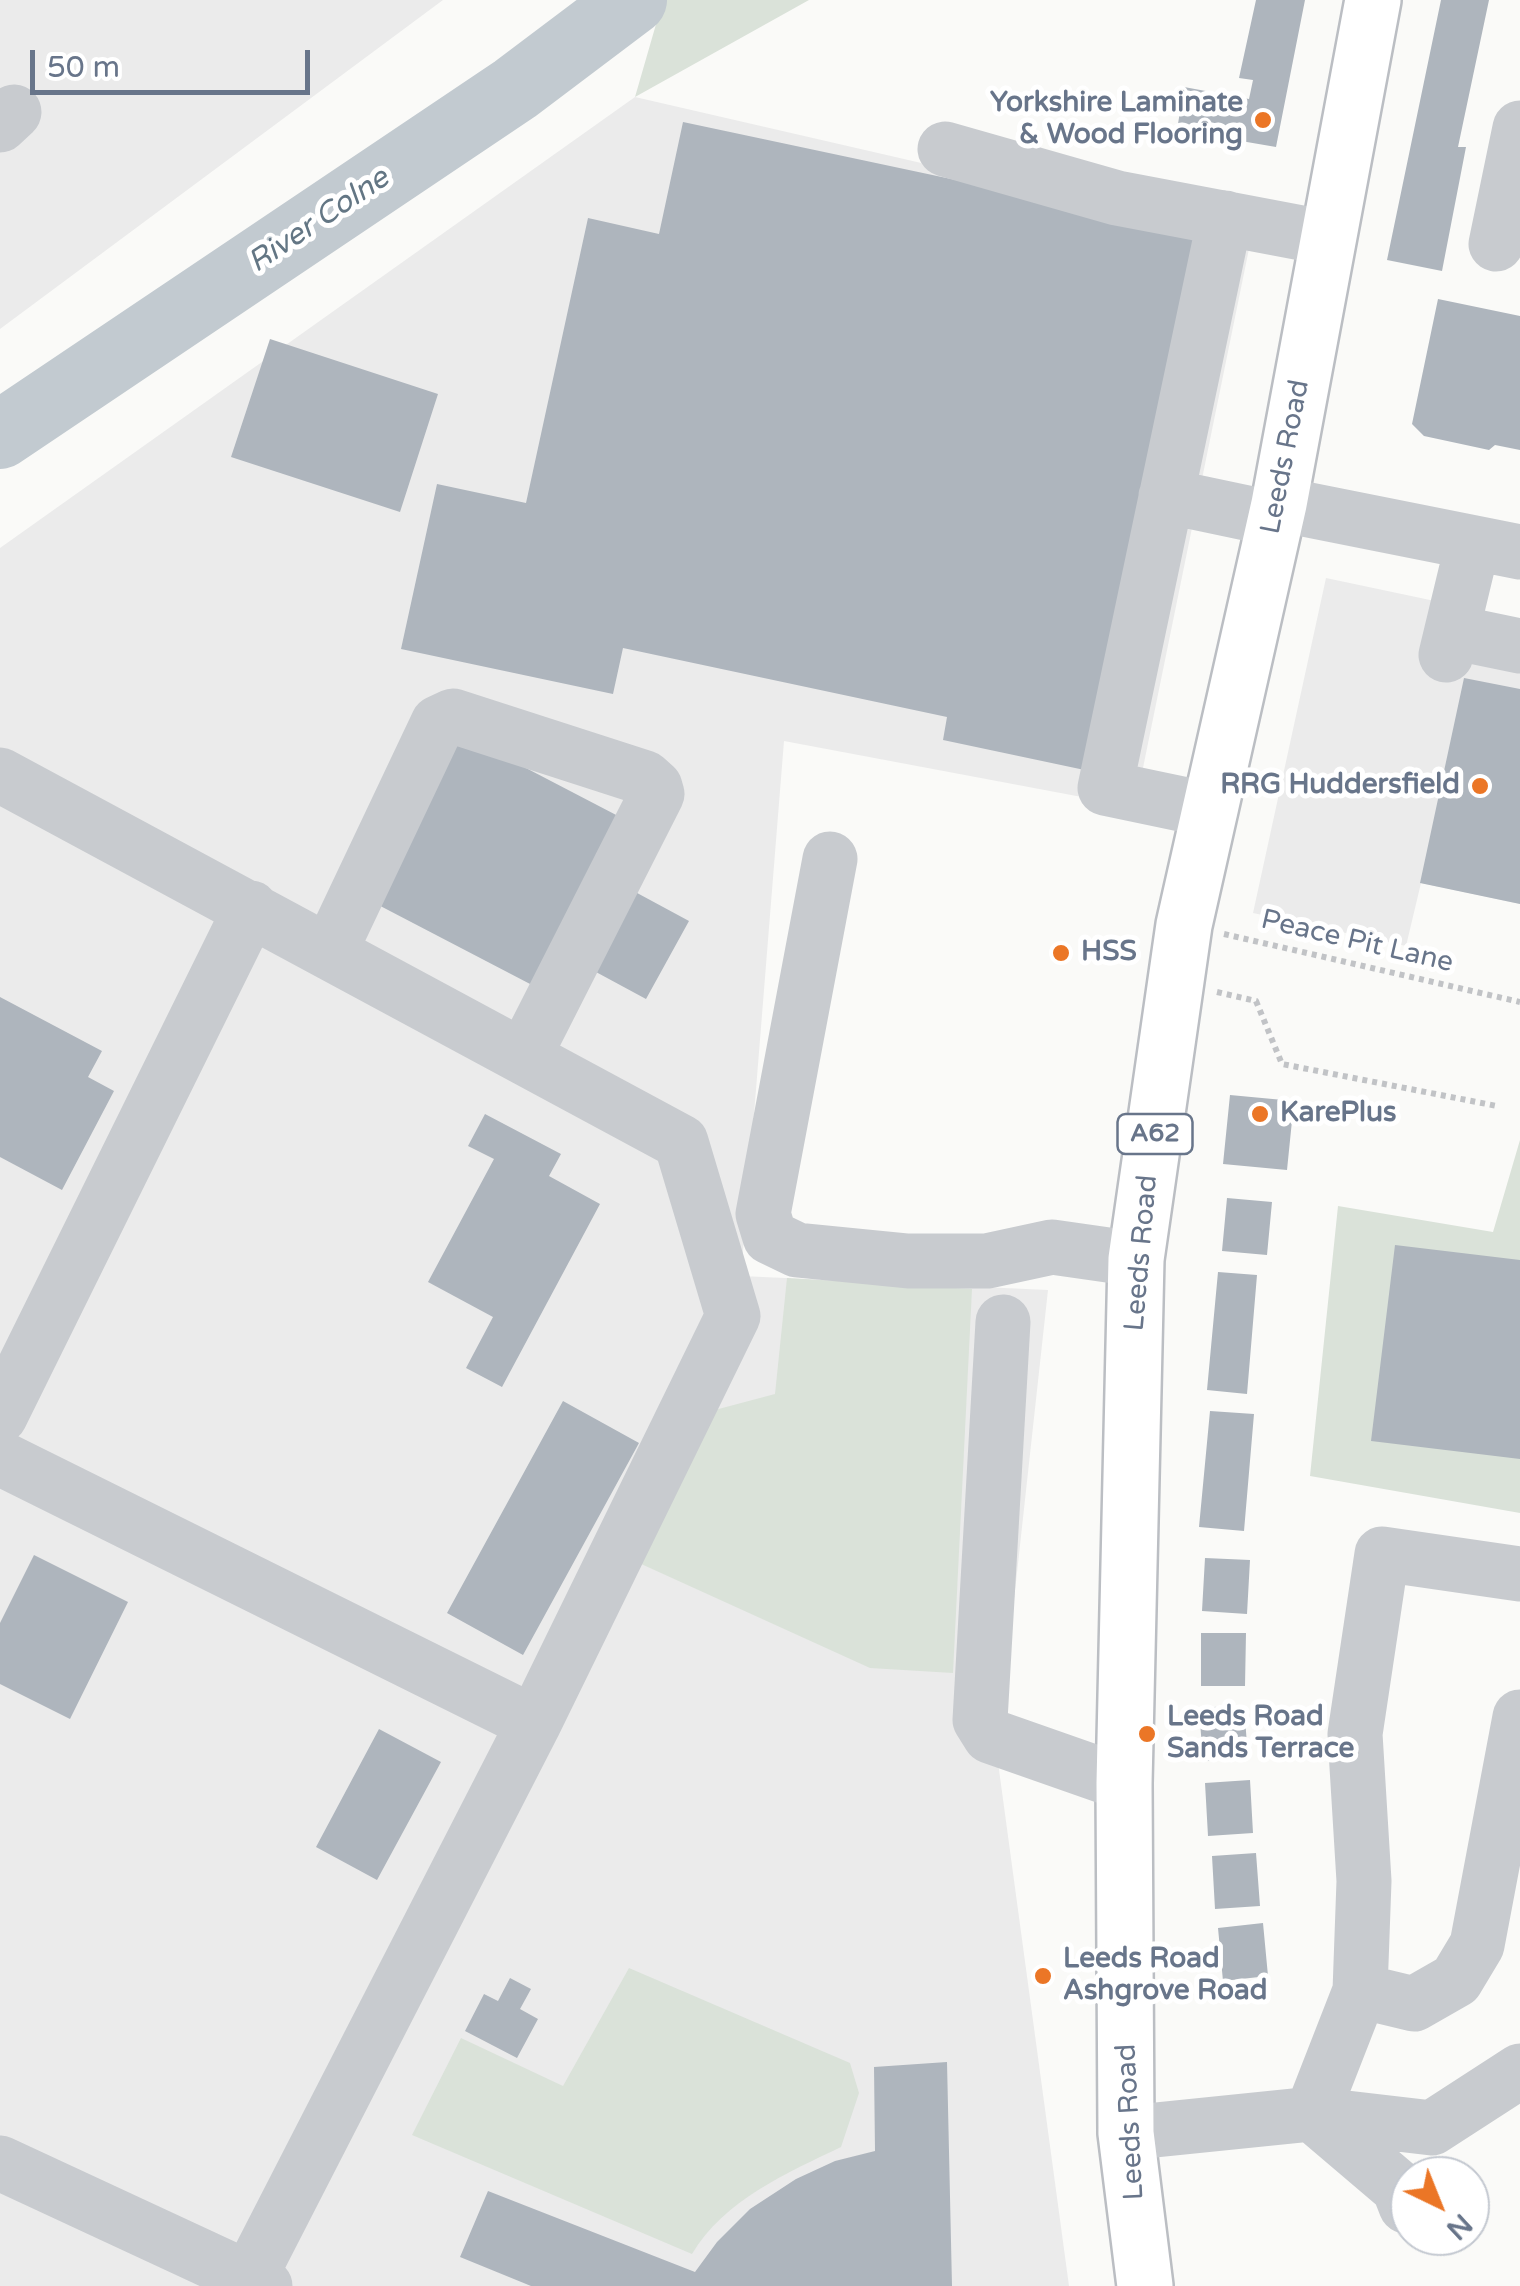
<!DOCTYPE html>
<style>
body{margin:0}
#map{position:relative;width:1520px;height:2286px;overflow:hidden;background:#fafaf8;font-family:"Varela Round",sans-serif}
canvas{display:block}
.north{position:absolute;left:1390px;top:2156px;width:100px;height:100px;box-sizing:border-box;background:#fff;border:2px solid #c3c8d0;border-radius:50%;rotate:137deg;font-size:28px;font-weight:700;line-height:40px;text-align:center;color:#68758a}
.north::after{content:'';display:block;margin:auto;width:35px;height:45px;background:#eb7626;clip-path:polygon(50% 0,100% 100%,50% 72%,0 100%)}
.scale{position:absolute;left:30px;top:50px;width:280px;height:45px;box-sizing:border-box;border:5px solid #68758a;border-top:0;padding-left:12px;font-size:30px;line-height:35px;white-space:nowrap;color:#68758a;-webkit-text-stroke:8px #fff;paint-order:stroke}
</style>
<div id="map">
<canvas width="1520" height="2286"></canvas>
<div class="north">N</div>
<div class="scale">50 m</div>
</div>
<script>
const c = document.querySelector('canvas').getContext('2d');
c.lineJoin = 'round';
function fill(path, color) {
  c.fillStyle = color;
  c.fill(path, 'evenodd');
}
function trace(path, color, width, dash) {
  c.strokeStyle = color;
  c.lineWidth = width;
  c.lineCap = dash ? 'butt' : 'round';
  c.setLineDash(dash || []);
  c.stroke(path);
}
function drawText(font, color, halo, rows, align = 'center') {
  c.font = font + ' "Varela Round",sans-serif';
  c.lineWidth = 10;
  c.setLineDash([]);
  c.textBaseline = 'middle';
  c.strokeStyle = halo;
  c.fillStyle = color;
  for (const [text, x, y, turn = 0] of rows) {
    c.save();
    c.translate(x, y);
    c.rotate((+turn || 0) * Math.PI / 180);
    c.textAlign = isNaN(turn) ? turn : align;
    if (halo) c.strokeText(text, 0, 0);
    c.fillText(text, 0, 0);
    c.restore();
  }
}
const built = new Path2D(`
 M 0,0 L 443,0 L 0,329 Z
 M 635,97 L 1251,239 L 1135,807 L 784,741 L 741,1276 L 1048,1290 L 997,1755 L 1069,2286 L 0,2286 L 0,548 Z
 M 1326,578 L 1520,619 L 1520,904 L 1421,883 L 1406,946 L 1253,913 Z`);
const green = new Path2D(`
 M 663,0 L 809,0 L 635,97 Z
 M 1520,1140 L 1520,1513 L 1310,1476 L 1338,1206 L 1493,1232 Z
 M 787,1278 L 972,1289 L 953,1673 L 870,1668 L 639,1563 L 711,1411 L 775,1394 Z
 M 629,1968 L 850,2063 L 859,2093 L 841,2147 C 787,2173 724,2200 692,2254 L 412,2135 L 461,2038 L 563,2086 Z`);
const river = new Path2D(`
 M 0,435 L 515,89 L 633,0`);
const building = new Path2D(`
 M 1256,0 L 1305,0 L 1276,147 L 1177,130 L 1184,87 L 1249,99 L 1253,80 L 1239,78 Z
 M 1441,0 L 1489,0 L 1458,147 L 1466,147 L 1442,271 L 1387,260 Z
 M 683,122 L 1210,234 L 1094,772 L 943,740 L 947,717 L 623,648 L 613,694 L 401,649 L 437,484 L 526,503 L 588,218 L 659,234 Z
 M 1438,299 L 1520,316 L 1520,450 L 1495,445 L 1489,450 L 1424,436 L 1412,424 Z
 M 270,339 L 438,394 L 400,512 L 231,457 Z
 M 1464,678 L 1520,689 L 1520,904 L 1420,883 Z
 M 453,730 L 620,817 L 532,985 L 365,898 Z
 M 626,887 L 689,921 L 646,999 L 583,965 Z
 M 0,997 L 102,1051 L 88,1077 L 114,1091 L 62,1190 L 0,1157 Z
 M 1230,1095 L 1294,1101 L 1287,1170 L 1223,1164 Z
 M 485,1114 L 561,1154 L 549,1176 L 600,1204 L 502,1387 L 466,1368 L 493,1317 L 428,1282 L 494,1159 L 468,1146 Z
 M 1227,1198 L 1272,1202 L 1267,1255 L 1222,1251 Z
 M 1395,1245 L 1520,1260 L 1520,1459 L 1371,1441 Z
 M 1218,1272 L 1257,1275 L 1247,1394 L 1207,1390 Z
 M 563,1401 L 639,1443 L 523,1655 L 447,1613 Z
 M 1210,1411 L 1254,1414 L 1244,1531 L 1199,1527 Z
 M 34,1555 L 128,1602 L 70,1719 L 0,1684 L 0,1623 Z
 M 1205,1558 L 1250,1560 L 1247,1614 L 1202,1611 Z
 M 1201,1633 L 1246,1633 L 1245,1686 L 1201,1686 Z
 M 1244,1705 L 1248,1758 L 1203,1761 L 1199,1708 Z
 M 379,1729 L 441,1762 L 377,1880 L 316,1847 Z
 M 1250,1780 L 1253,1833 L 1208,1836 L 1205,1783 Z
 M 1256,1853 L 1260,1906 L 1215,1909 L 1212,1856 Z
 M 1263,1923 L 1268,1976 L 1223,1981 L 1218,1928 Z
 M 510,1978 L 531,1989 L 520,2009 L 538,2019 L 517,2058 L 465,2031 L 484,1994 L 498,2001 Z
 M 947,2062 L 952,2286 L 531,2286 L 460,2257 L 488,2191 L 695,2272 L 717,2242 L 750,2209 L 796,2179 L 835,2161 L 875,2151 L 874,2067 Z`);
const path = new Path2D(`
 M 1224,934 L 1520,1002
 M 1217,992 L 1256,1001 L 1282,1064 L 1497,1106`);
const minor = new Path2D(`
 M 0,125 L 14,112
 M 945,149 L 1117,198 L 1328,238
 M 1496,244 L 1520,128
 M 1166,496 L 1275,519
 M 1279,504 L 1520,552
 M 1452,632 L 1520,646
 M 1446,655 L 1473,543
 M 0,775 L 681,1142 L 733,1316 L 534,1723 L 245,2286
 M 1210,810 L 1105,788 L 1225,218
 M 830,859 L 763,1214 L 770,1237 L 797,1250 L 908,1261 L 987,1261 L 1052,1247 L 1136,1259
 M 330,951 L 438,723 L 453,716 L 645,778 L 655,787 L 657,794 L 524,1056
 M 1003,1322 L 980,1720 L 990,1736 L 1124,1783
 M 0,1416 L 251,908
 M 0,1458 L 534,1723
 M 1360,1991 L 1414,2004 L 1456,1980 L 1477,1945 L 1520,1717
 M 1126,2133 L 1312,2114 L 1432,2128 L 1520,2071
 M 0,2163 L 265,2286
 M 1406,2206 L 1399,2188 L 1312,2114 L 1360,1991 L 1364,1881 L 1355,1734 L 1382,1554 L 1520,1574`);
const major = new Path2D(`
 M 1145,2286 L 1126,2133 L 1124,1783 L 1136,1259 L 1184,925 L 1279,504 L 1373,0`);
const markers = [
 [1263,120,10,"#eb7626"],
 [1480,786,10,"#eb7626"],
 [1061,953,10,"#eb7626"],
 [1260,1114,10,"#eb7626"],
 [1147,1734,10,"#eb7626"],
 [1043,1976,10,"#eb7626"]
];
const shields = [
 [1155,1134,75]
];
const shieldNames = [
 ["A62",1155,1134]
];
const poiNames = [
 ["Yorkshire Laminate",1243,104,"right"],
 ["& Wood Flooring",1243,136,"right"],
 ["RRG Huddersfield",1460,786,"right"],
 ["HSS",1081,953],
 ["KarePlus",1280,1114],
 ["Leeds Road",1167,1718],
 ["Sands Terrace",1167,1750],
 ["Leeds Road",1063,1960],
 ["Ashgrove Road",1063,1992]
];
const streetNames = [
 ["Leeds Road",1286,457,-79],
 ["Peace Pit Lane",1357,942,13],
 ["Leeds Road",1142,1253,-85],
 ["Leeds Road",1131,2122,-93]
];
const waterNames = [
 ["River Colne",319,221,-34]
];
fill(built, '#ebebeb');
fill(green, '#dae2d9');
trace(river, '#c2cad0', 68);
fill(building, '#aeb5bd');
trace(major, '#bbbec3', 60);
trace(path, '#c1c3c6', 6, [5, 5]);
trace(minor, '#c8cbcf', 55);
trace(major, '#fff', 55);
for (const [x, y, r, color] of markers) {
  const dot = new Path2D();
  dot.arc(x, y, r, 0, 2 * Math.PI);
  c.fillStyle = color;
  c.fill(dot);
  trace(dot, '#fff', 4);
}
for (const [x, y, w] of shields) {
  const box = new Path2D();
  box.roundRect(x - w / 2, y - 20, w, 40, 8);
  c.fillStyle = '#fff';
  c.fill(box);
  trace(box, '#68758a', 2.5);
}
drawText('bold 25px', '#68758a', null, shieldNames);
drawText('bold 28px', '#68758a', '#fff', poiNames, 'left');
drawText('28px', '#68758a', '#fff', streetNames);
drawText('italic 30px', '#637684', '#fff', waterNames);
</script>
